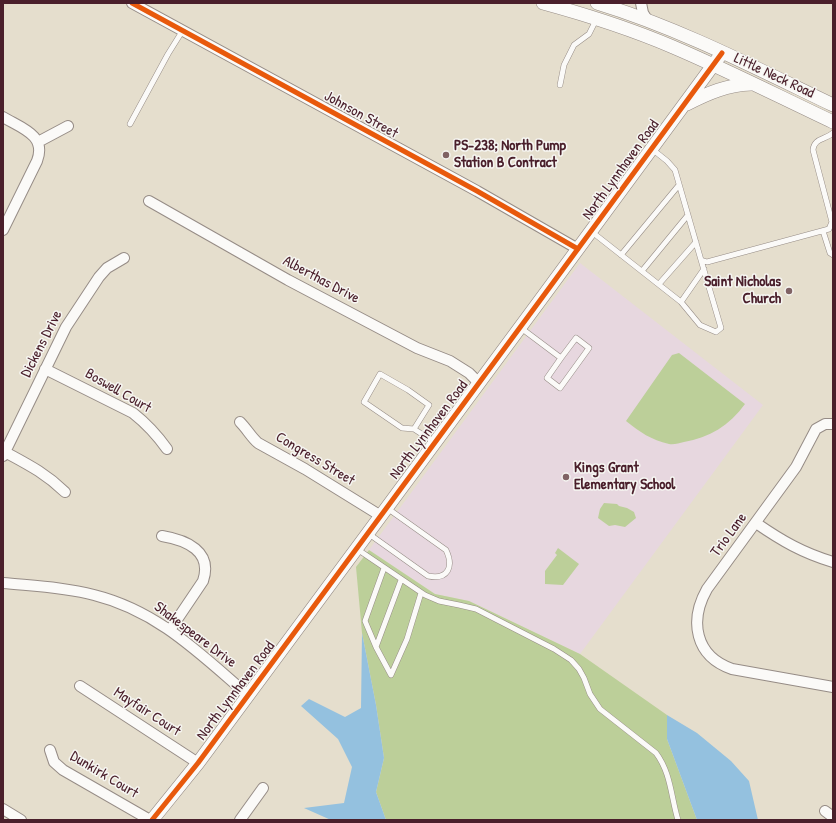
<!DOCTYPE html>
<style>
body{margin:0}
#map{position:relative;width:836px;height:823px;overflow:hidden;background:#e5decd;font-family:"Patrick Hand",sans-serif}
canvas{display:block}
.frame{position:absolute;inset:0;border:4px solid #4a1f2b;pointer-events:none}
</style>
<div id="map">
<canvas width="836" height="823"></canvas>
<div class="frame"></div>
</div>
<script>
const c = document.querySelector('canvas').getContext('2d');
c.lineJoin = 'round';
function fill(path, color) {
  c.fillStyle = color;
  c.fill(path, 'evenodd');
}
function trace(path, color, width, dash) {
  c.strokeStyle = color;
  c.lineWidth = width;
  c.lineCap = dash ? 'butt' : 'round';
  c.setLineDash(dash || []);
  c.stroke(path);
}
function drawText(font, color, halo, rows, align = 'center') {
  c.font = font + ' "Patrick Hand",sans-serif';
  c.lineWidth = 3;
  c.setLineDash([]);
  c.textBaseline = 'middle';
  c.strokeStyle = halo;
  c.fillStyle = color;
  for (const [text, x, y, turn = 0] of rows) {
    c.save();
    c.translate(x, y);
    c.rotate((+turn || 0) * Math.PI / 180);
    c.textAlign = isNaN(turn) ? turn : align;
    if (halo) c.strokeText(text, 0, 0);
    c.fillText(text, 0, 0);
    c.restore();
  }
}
const built = new Path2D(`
 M 580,263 L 763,405 L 580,654 L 469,601 L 435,594 L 369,550 Z`);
const green = new Path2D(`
 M 679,353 L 745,404 C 730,425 709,438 684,442 C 679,443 674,445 669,444 C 651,440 640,432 626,421 L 672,355 Z
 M 604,503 L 617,504 L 619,506 L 627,508 L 634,512 L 636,518 L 625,527 L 615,525 L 609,526 L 598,518 L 600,509 Z
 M 558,548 L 579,564 L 563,585 L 545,584 L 545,571 L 557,555 L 555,553 Z
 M 369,550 L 435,594 L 469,601 L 580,654 L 667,715 L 667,739 L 697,820 L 386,820 L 376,792 L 384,758 L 376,705 L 362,633 L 356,567 Z`);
const water = new Path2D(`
 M 362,633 L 376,705 L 384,758 L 376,792 L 386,820 L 331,820 L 304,808 L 344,803 L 352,767 L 338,739 L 301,706 L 309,699 L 345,717 L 361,708 Z
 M 667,715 L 697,733 L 731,761 L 749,781 L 758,820 L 697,820 L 667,739 Z`);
const service = new Path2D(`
 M 560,85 L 564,65 L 574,45 L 589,34 L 596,20
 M 130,124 L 168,54 L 183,30
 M 652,149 L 667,161 L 675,170 L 701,260 L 707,262 L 829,229 L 832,222 L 813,150 C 814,138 825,140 833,133
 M 823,231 L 830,253 L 833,255
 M 592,232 L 681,302 L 700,325 L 716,332 L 721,328 L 701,260
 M 621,255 L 679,185
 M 642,271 L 688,215
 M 659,284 L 696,242
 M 681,302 L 704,269
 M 521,328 L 561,358 L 576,338 L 589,348 L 560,388 L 547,378 L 561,358
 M 414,429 L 429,405 L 408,390 L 380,374 L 364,402 L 402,428 L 414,429 L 434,442
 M 369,534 L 428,576 C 448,580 454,567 446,550 L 387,508
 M 357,549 L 425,595 L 439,601 L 459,605 L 476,609 L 554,649 L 571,660 L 579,669 L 584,678 L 590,694 L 600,709 L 656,753 C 671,773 671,797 678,820
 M 401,580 L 376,647 L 391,675 L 407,639 L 421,593
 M 376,647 L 365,621 L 384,568`);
const minor = new Path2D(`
 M 132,3 L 477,191 L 578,249
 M 641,3 L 643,13 L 648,21
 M 3,117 C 21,128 47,135 37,161 L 3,230
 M 38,142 L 68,126
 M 149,201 L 288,280 L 417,348 L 450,361 L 469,373 L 479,383
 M 45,369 L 133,413 C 147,424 157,435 167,449
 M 240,422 C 247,429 251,437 258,443 L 305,469 L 381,516
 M 833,424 L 825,424 L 816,429 L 796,467 L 707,589 C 689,621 695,656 732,669 L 833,687
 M 5,452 C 29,465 45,473 65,492
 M 3,456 L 66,327 L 99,277 L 107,268 L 124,258
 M 756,523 C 782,541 803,553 833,562
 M 162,536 C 186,540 213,551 203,581 L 170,630
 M 3,583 C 33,586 64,587 94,595 C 158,611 199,653 248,695
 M 80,686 L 198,763
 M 50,750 L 54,762 L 63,770 L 150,820
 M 3,809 L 21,820
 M 825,811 L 833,817
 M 240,820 L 263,788`);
const tertiary = new Path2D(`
 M 543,3 C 587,15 631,29 673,47 C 727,70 780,97 833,122
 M 597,3 C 679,28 756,68 833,105
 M 687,104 C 708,93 727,85 751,84
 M 152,820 L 198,763 L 544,295 L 722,53`);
const cycleway = new Path2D(`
 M 132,3 L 477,191 L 578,249
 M 152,820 L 198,763 L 544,295 L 722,53`);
const markers = [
 [446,155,4,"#806264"],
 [789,291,4,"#806264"],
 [566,477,4,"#806264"]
];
const streetNames = [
 ["Little Neck Road",774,76,25],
 ["Johnson Street",361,115,29],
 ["North Lynnhaven Road",621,170,-54],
 ["Alberthas Drive",321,280,28],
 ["Dickens Drive",42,344,-63],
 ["Boswell Court",118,391,30],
 ["North Lynnhaven Road",429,430,-53],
 ["Congress Street",315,459,31],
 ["Trio Lane",729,535,-54],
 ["Shakespeare Drive",195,635,37],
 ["North Lynnhaven Road",236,691,-53],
 ["Mayfair Court",147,712,33],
 ["Dunkirk Court",104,775,31]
];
const poiNames = [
 ["PS-238; North Pump",454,146],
 ["Station B Contract",454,163],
 ["Saint Nicholas",781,282,"right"],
 ["Church",781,299,"right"],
 ["Kings Grant",574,468],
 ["Elementary School",574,485]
];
fill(built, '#e7d7df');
fill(green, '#bccf99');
fill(water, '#94c1df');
trace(service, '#968c86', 6);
trace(minor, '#968c86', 12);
trace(tertiary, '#968c86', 14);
trace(service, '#fbfaf8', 5);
trace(minor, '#fbfaf8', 10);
trace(tertiary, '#fbfaf8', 13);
trace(cycleway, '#e8590c', 5);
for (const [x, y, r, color] of markers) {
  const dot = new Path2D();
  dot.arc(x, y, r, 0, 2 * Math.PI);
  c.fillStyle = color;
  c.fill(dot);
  trace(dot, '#f6f6f2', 1.5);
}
drawText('15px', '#4a1f2b', '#f6f6f2', streetNames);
drawText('bold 15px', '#4a1f2b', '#f6f6f2', poiNames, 'left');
</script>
